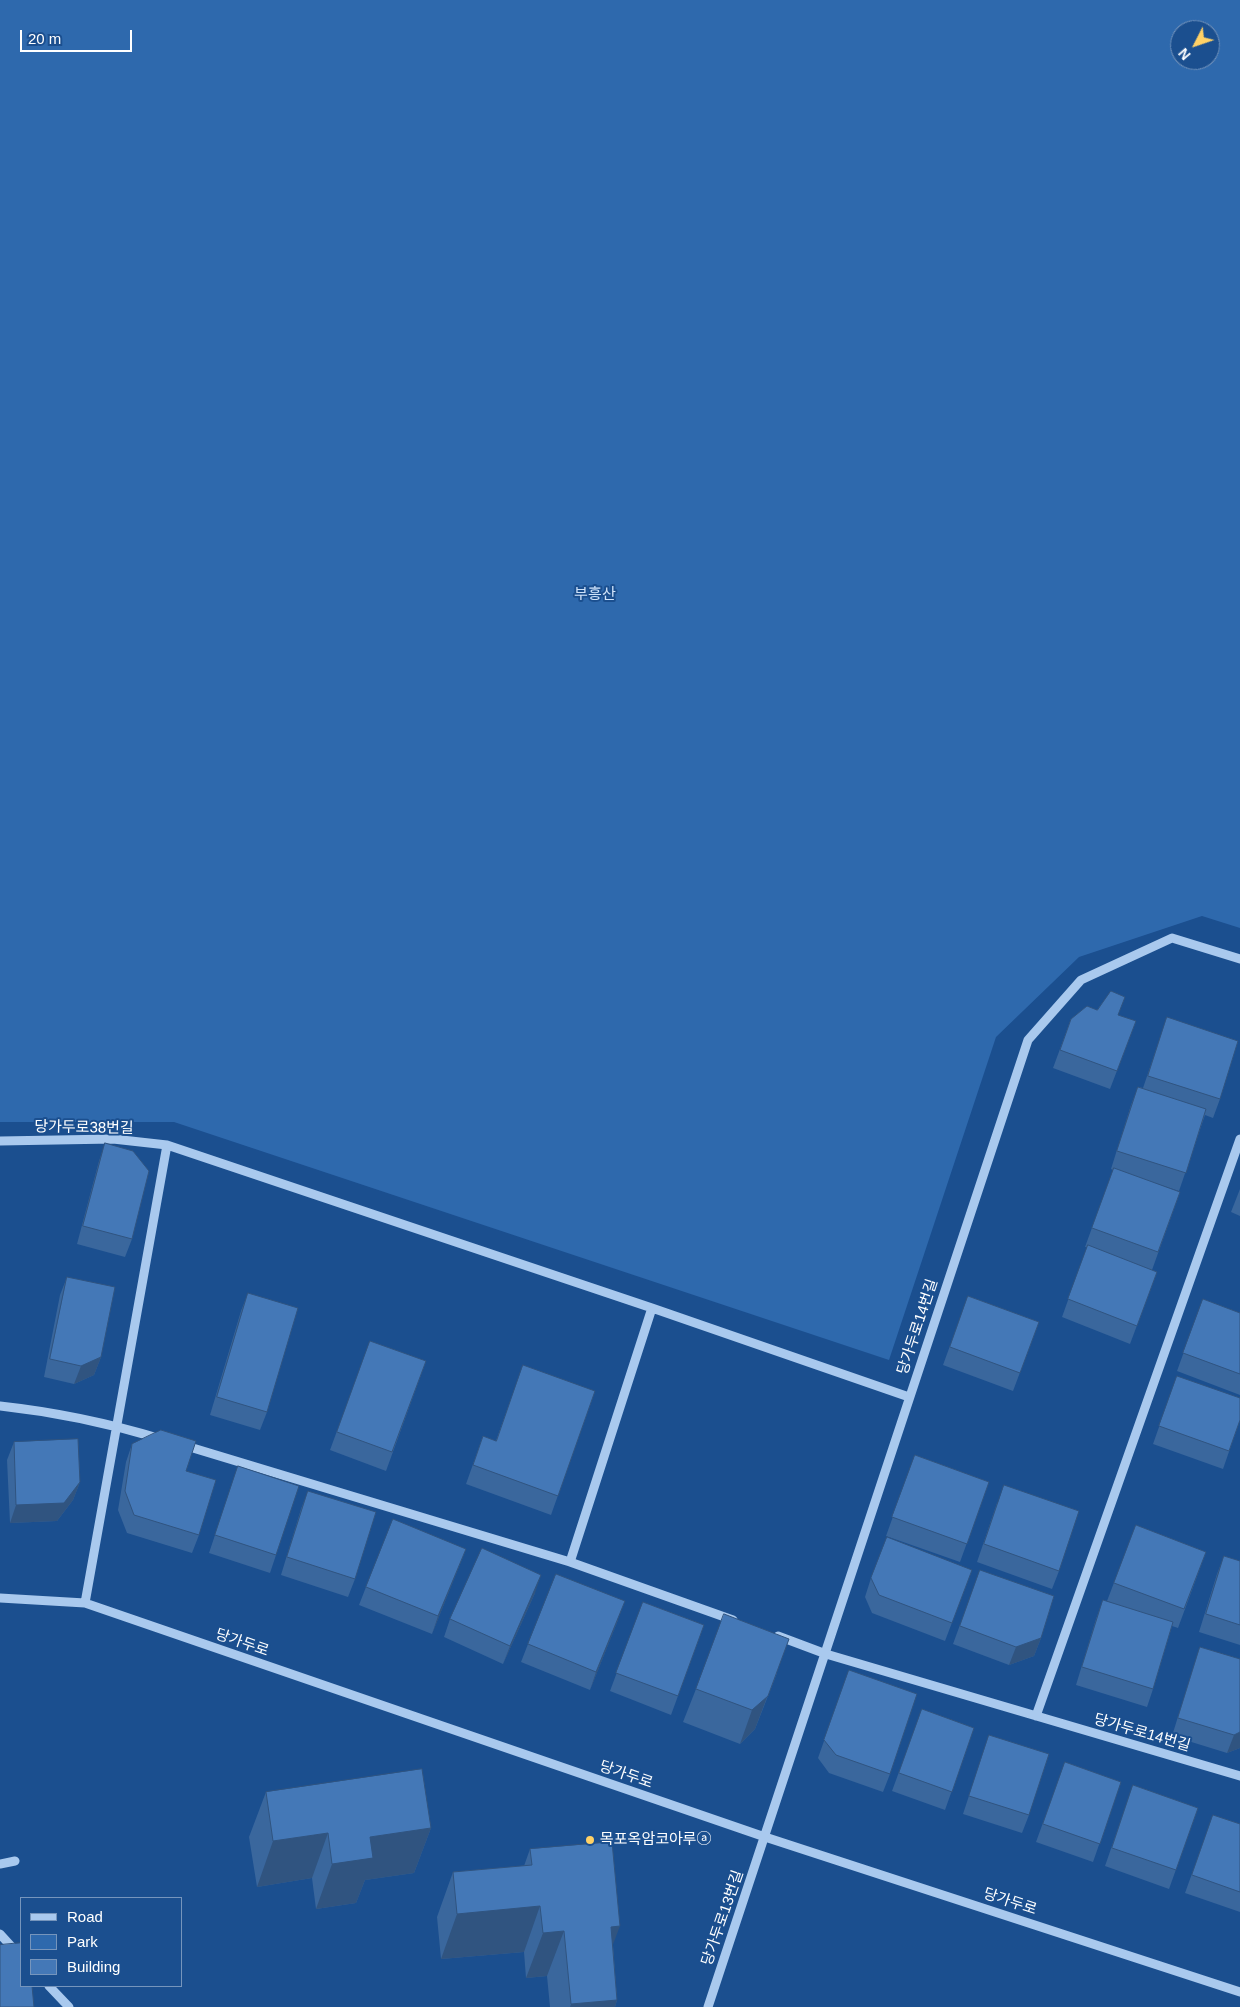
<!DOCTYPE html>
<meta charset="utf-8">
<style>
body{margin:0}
#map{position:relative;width:1240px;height:2007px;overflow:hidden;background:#1b4f8f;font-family:Helvetica,sans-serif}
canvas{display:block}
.legend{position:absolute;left:20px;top:1897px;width:162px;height:90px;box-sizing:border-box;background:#1b4f8f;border:1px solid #7695bc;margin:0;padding:6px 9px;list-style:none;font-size:15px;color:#fff}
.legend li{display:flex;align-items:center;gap:10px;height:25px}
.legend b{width:25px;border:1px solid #7695bc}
.north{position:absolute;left:1170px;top:20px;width:50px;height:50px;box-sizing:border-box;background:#1b4f8f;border:1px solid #7695bc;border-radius:50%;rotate:229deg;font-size:14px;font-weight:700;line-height:20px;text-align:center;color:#fff}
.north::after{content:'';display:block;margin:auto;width:18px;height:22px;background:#ffd166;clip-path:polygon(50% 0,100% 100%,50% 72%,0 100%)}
.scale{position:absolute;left:20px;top:30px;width:112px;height:22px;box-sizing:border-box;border:2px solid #fff;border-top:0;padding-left:6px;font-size:15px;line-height:18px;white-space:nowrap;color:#fff;-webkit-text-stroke:4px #1b4f8f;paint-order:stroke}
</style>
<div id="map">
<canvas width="1240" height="2007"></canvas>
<ul class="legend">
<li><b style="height:6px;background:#a9c9ee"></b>Road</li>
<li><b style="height:14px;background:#2e69ad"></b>Park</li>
<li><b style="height:14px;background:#4478b7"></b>Building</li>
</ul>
<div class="north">N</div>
<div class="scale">20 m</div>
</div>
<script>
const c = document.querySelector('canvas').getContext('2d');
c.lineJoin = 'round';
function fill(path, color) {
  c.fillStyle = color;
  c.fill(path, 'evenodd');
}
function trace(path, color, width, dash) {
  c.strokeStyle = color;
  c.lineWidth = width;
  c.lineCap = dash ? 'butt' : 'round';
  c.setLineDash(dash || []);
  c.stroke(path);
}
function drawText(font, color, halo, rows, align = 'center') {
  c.font = font + ' Helvetica,"Noto Sans KR",sans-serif';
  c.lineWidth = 4;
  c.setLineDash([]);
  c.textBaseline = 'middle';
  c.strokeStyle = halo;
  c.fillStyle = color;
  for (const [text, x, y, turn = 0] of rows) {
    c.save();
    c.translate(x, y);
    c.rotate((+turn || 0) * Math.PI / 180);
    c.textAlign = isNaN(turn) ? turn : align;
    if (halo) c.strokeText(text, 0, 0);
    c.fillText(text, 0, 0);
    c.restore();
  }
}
const green = new Path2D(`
 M 0,0 L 1240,0 L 1240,928 L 1202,916 L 1079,957 L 996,1037 L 889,1360 L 174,1122 L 0,1122 ZM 1180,30 L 1210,30 L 1210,60 L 1180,60 Z`);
const minor = new Path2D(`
 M 0,1141 L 113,1139 L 167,1145
 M 0,1406 C 55,1412 108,1423 161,1439
 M 183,1445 L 570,1562 L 733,1620
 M 570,1562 L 652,1308
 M 0,1598 L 85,1603 L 765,1837 L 1240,1992
 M 85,1603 L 167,1145 L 652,1308 L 909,1397
 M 778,1636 L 826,1654 L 1240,1776
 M 1036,1716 L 1240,1139
 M 0,1864 L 15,1861
 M 0,1934 L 21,1957
 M 49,1986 L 69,2007
 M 708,2007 L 1028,1040 L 1081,980 L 1172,938 L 1240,959`);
const wall = new Path2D(`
 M 1097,1010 L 1118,1015 L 1136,1021 L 1110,1089 L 1053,1068 L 1071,1019 Z
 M 1167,1017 L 1220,1099 L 1213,1118 L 1205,1115 L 1179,1191 L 1155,1183 L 1180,1192 L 1152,1270 L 1157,1272 L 1130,1344 L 1062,1317 L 1087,1247 L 1085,1247 L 1113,1170 L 1111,1169 L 1131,1105 L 1138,1087 L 1143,1088 Z
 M 105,1143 L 132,1239 L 125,1257 L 77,1244 L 99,1161 Z
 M 1240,1189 L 1240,1216 L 1231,1212 Z
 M 67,1277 L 101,1357 L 94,1375 L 74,1384 L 44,1377 L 60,1295 Z
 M 248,1293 L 267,1412 L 260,1430 L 210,1415 L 241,1311 Z
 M 968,1296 L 1039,1322 L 1013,1391 L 943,1365 Z
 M 1203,1299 L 1240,1313 L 1240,1395 L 1177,1371 Z
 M 370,1341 L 426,1361 L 386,1471 L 330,1450 Z
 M 1177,1376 L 1240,1420 L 1223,1469 L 1153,1444 Z
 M 595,1391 L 551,1515 L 466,1484 L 483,1436 L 496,1441 Z
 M 14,1442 L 80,1482 L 73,1500 L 57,1521 L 10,1523 L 7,1460 Z
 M 132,1444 L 186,1471 L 199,1535 L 192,1553 L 127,1533 L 118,1510 L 126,1462 Z
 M 915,1455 L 989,1482 L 960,1562 L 886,1536 Z
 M 238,1466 L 276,1555 L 270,1573 L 209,1553 Z
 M 308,1491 L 355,1579 L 348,1597 L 281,1575 L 301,1509 Z
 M 997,1503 L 1059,1571 L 1052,1589 L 977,1562 Z
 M 1136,1525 L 1206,1552 L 1178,1628 L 1172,1626 L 1153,1689 L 1147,1707 L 1076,1685 L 1096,1619 L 1103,1600 L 1117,1605 L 1107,1601 Z
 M 466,1549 L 432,1634 L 359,1605 L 366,1587 Z
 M 1224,1556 L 1240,1561 L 1240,1645 L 1199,1632 L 1217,1574 Z
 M 972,1570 L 945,1641 L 872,1613 L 865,1597 L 871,1578 Z
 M 980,1570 L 1041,1638 L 1034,1656 L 1009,1665 L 953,1644 Z
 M 535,1593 L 503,1664 L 444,1637 L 450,1619 Z
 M 643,1602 L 704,1625 L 671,1715 L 610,1691 Z
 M 618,1620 L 590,1690 L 521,1662 L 528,1644 Z
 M 1200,1647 L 1240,1659 L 1240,1748 L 1227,1753 L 1172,1736 L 1194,1665 Z
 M 849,1670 L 890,1774 L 883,1792 L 829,1773 L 818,1758 Z
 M 777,1673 L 755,1729 L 740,1744 L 683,1722 L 696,1689 Z
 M 922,1709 L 974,1728 L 945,1810 L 892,1791 Z
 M 989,1735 L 1029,1815 L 1022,1833 L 963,1814 Z
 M 1065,1762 L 1121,1782 L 1093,1862 L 1036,1842 Z
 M 1133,1785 L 1198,1808 L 1169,1889 L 1105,1866 Z
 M 266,1792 L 431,1828 L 414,1873 L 365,1880 L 356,1903 L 316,1909 L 312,1878 L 257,1887 L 249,1837 Z
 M 1213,1815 L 1240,1824 L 1240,1912 L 1185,1893 Z
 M 530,1849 L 613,1946 L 617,2000 L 615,2007 L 550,2007 L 547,1976 L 526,1978 L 524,1952 L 441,1959 L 437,1917 L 453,1872 L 524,1866 Z`);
const shadedWall = new Path2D(`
 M 101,1357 L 94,1375 L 74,1384 L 81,1366 Z
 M 80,1482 L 73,1500 L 57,1521 L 10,1523 L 16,1505 Z
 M 466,1549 L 459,1567 L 432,1634 L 438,1616 Z
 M 541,1575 L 535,1593 L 503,1664 L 510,1646 Z
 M 625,1601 L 618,1620 L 590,1690 L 596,1672 Z
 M 1041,1638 L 1034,1656 L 1009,1665 L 1016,1647 Z
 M 789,1639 L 755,1729 L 740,1744 L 752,1710 Z
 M 1240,1732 L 1240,1748 L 1227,1753 L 1234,1735 Z
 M 431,1828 L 414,1873 L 365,1880 L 356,1903 L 316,1909 L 332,1864 L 370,1837 Z
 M 328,1833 L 312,1878 L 257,1887 L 273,1841 Z
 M 540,1906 L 524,1952 L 441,1959 L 457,1914 Z
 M 620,1926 L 603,1971 L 611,1927 Z
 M 564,1931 L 547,1976 L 526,1978 L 543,1933 Z
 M 617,2000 L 615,2007 L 570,2007 L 571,2004 Z`);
const building = new Path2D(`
 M 1111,991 L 1125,997 L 1118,1015 L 1136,1021 L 1117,1071 L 1060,1050 L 1071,1019 L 1087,1006 L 1097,1010 Z
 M 1167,1017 L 1238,1041 L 1220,1099 L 1148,1076 Z
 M 1138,1087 L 1206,1109 L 1186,1173 L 1117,1151 Z
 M 105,1143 L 133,1151 L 149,1171 L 132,1239 L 83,1226 Z
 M 1114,1168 L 1180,1192 L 1158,1252 L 1092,1228 Z
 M 1088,1245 L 1157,1272 L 1137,1326 L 1068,1299 Z
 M 67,1277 L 115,1287 L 101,1357 L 81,1366 L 50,1359 Z
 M 248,1293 L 298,1308 L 267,1412 L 217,1397 Z
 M 968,1296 L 1039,1322 L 1020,1373 L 950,1347 Z
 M 1203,1299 L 1240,1313 L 1240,1374 L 1183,1353 Z
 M 370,1341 L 426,1361 L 392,1452 L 337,1432 Z
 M 523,1365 L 595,1391 L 558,1496 L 473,1465 L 483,1436 L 496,1441 Z
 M 1177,1376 L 1240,1398 L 1240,1420 L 1229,1451 L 1159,1426 Z
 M 161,1430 L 196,1441 L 186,1471 L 216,1480 L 199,1535 L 134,1515 L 125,1491 L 132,1444 Z
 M 78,1439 L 80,1482 L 64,1503 L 16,1505 L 14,1442 Z
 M 915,1455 L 989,1482 L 967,1544 L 892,1517 Z
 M 238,1466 L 299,1486 L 276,1555 L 215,1535 Z
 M 1004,1485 L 1079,1511 L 1059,1571 L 984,1544 Z
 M 308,1491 L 376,1512 L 355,1579 L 287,1557 Z
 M 393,1519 L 466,1549 L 438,1616 L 366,1587 Z
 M 1136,1525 L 1206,1552 L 1184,1609 L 1114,1583 Z
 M 887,1537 L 972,1570 L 952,1623 L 879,1595 L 871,1578 Z
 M 482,1548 L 541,1575 L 510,1646 L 450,1619 Z
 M 1224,1556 L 1240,1561 L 1240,1625 L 1206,1614 Z
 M 980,1570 L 1054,1596 L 1041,1638 L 1016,1647 L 960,1626 Z
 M 556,1574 L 625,1601 L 596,1672 L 528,1644 Z
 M 1103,1600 L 1173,1622 L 1153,1689 L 1082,1667 Z
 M 643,1602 L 704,1625 L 678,1696 L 616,1673 Z
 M 724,1614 L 789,1639 L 768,1696 L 752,1710 L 696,1689 Z
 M 1200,1647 L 1240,1659 L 1240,1732 L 1234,1735 L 1178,1718 Z
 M 849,1670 L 917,1694 L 890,1774 L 836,1755 L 824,1740 Z
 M 922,1709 L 974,1728 L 952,1792 L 899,1773 Z
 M 989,1735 L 1049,1754 L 1029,1815 L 969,1796 Z
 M 1065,1762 L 1121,1782 L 1100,1844 L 1043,1824 Z
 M 422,1769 L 431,1828 L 370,1837 L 373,1858 L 332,1864 L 328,1833 L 273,1841 L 266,1792 Z
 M 1133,1785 L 1198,1808 L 1176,1870 L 1112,1848 Z
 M 1213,1815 L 1240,1824 L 1240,1892 L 1192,1875 Z
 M 612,1842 L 620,1926 L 611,1927 L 617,2000 L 571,2004 L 564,1931 L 543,1933 L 540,1906 L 457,1914 L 453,1872 L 532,1865 L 530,1849 Z
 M 21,1943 L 21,1986 L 32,1986 L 34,2007 L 0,2007 L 0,1945 Z`);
const markers = [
 [590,1840,5,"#ffd166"]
];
const parkNames = [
 ["부흥산",595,595]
];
const streetNames = [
 ["당가두로38번길",84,1128,1],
 ["당가두로14번길",918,1327,-72],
 ["당가두로",242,1643,19],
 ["당가두로14번길",1142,1733,16],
 ["당가두로",626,1775,19],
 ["당가두로",1010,1902,18],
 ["당가두로13번길",723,1918,-71]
];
const poiNames = [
 ["목포옥암코아루ⓐ",600,1840]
];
fill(green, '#2e69ad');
trace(minor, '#a9c9ee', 9);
fill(wall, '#3a679d');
fill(shadedWall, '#305480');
fill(building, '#4478b7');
trace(building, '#305480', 1);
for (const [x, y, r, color] of markers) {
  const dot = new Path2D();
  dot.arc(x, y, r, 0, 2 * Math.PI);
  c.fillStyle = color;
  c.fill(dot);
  trace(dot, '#1b4f8f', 2);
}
drawText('15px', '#cfe3fa', '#1b4f8f', parkNames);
drawText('15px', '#fff', '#1b4f8f', streetNames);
drawText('15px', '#fff', '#1b4f8f', poiNames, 'left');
</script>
